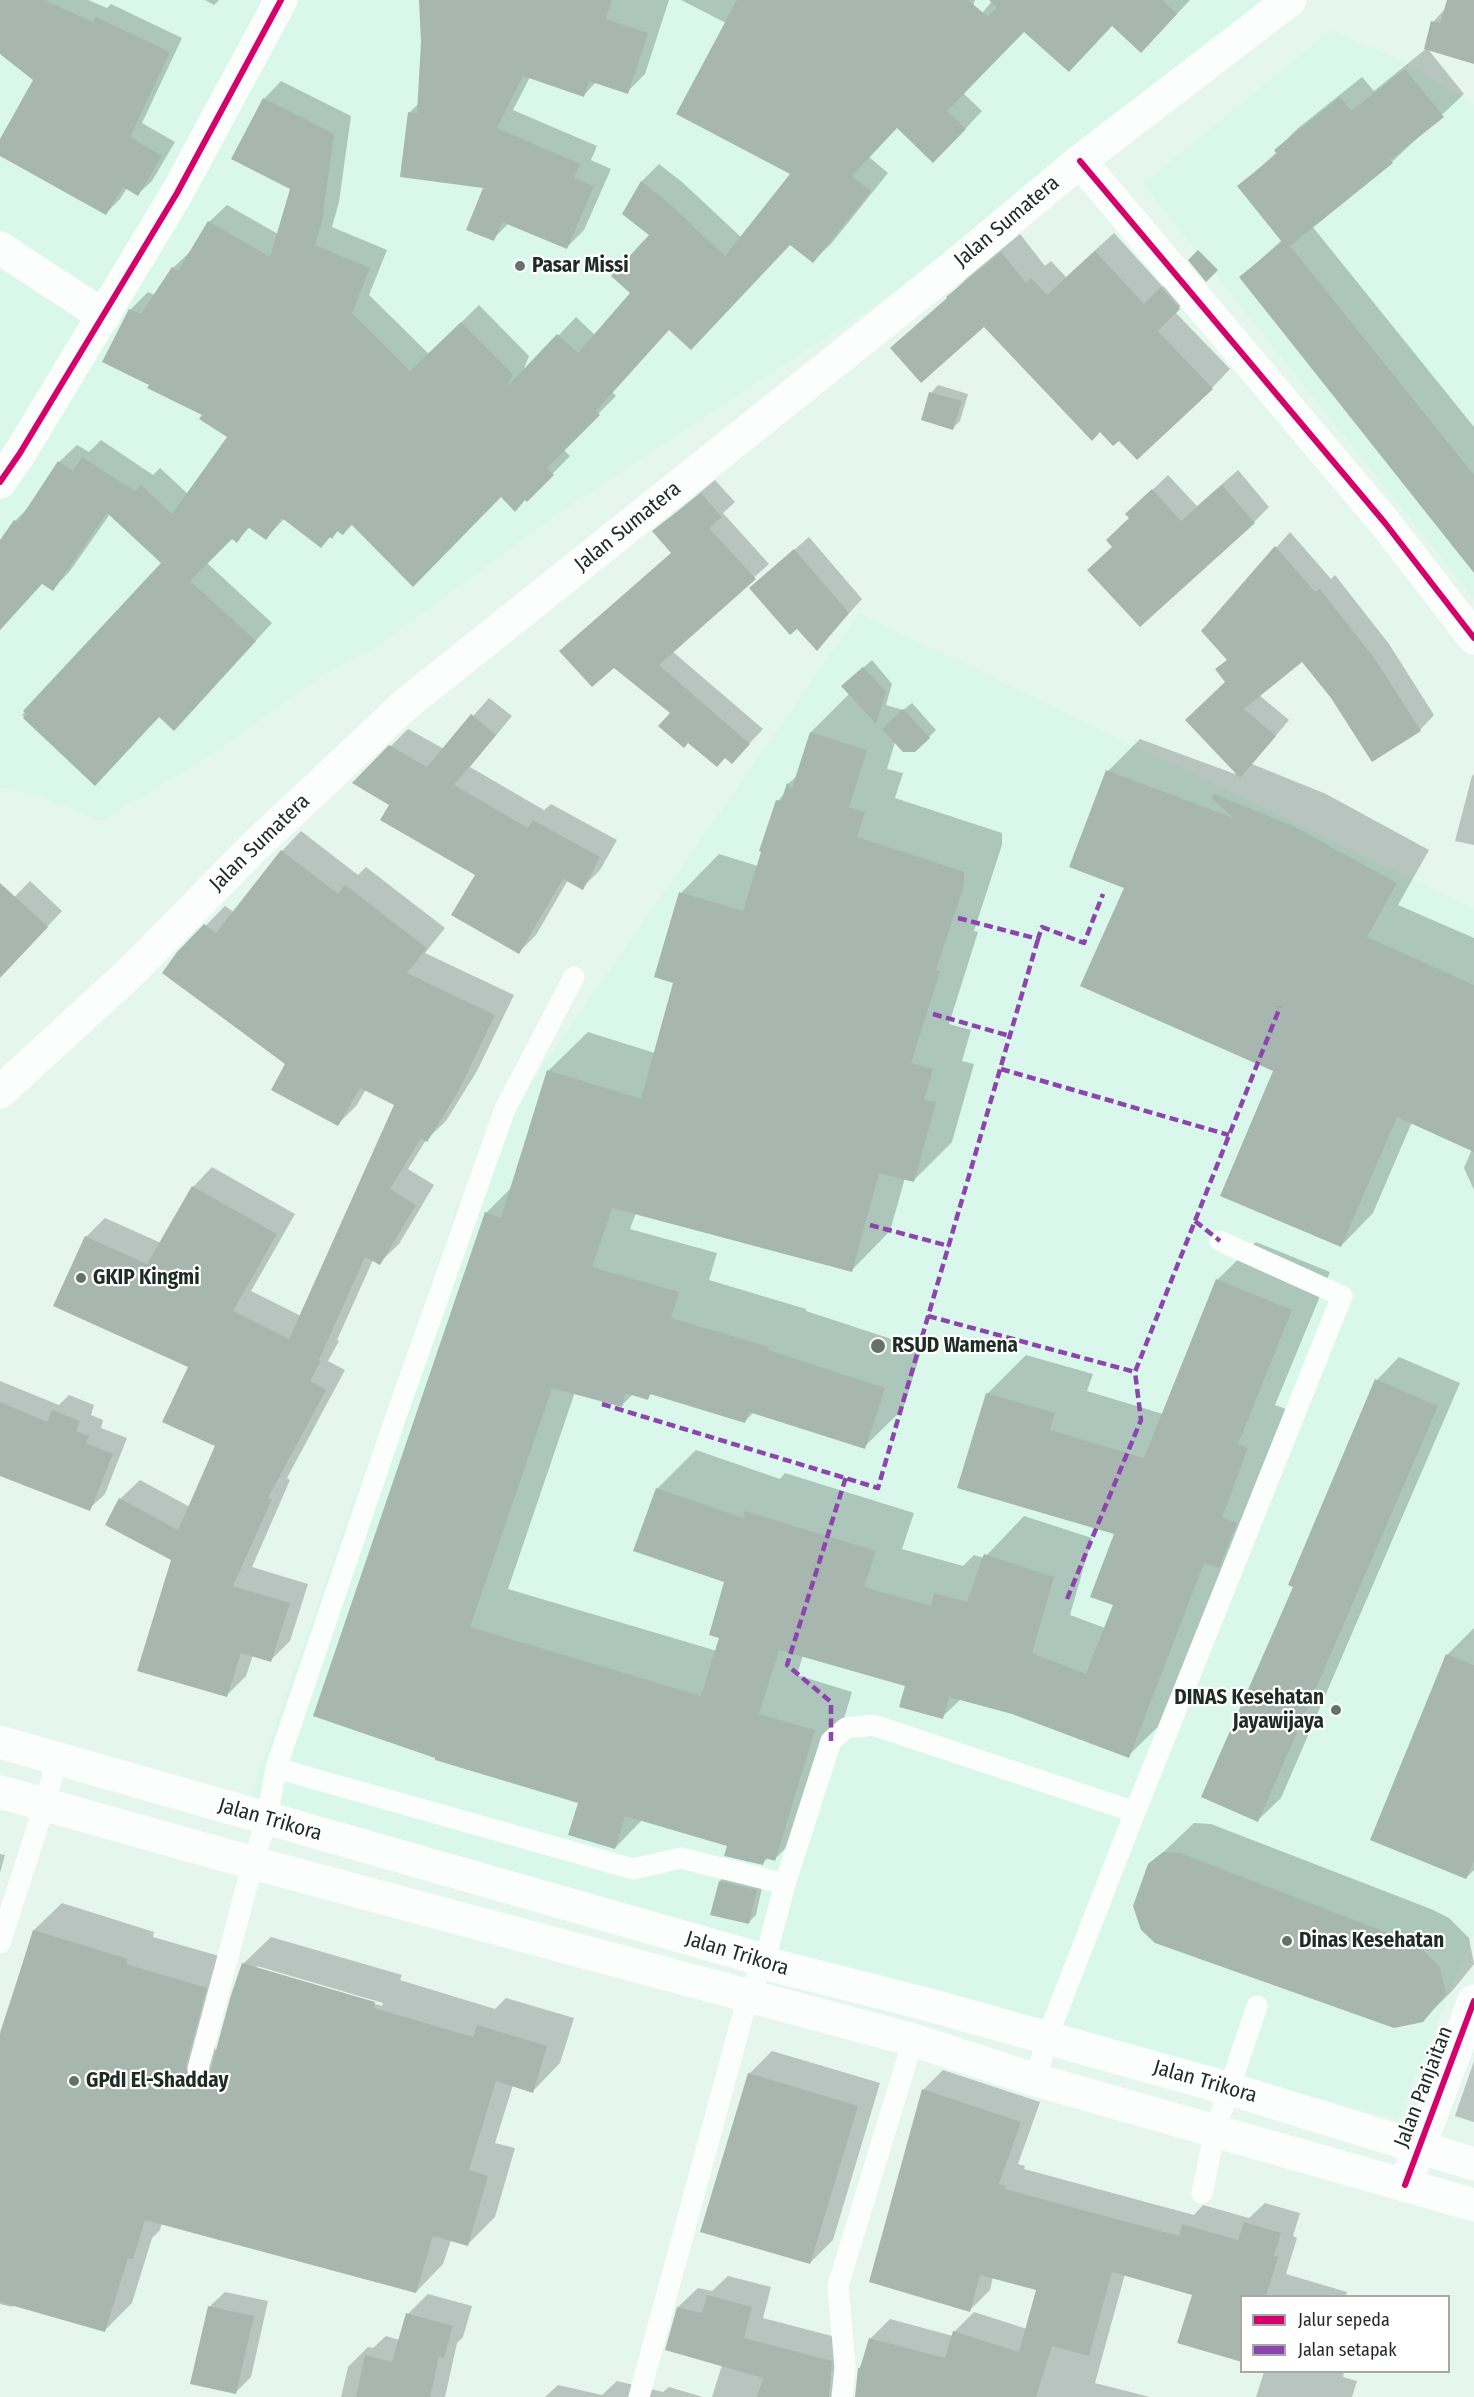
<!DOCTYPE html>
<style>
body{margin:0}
#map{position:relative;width:1474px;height:2397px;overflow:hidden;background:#e5f6ef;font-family:"Fira Sans Condensed",sans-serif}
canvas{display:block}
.legend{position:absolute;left:1240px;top:2295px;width:210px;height:78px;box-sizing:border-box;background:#fff;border:2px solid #a5aaa8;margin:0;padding:8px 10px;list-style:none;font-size:18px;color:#1f2b26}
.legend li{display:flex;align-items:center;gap:12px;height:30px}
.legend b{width:30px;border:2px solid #a5aaa8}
</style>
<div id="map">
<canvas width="1474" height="2397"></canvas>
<ul class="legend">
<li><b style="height:8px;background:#d6006c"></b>Jalur sepeda</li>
<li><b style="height:8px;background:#8e44ad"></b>Jalan setapak</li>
</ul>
</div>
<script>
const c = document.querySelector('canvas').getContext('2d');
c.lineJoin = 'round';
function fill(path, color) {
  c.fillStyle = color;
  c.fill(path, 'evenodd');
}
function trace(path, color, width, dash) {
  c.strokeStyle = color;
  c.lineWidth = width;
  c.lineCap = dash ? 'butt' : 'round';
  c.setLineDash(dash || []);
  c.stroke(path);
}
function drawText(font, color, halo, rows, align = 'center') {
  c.font = font + ' "Fira Sans Condensed",sans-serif';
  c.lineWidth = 4.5;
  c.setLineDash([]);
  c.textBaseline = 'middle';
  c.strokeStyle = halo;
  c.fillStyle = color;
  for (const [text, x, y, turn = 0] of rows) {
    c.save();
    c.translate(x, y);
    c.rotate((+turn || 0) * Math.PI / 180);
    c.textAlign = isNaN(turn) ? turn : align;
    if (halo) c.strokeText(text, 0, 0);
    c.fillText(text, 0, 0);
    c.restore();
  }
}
const built = new Path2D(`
 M 0,0 L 1276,0 L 982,235 L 557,514 L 382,643 L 328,672 L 203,760 L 101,821 L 40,796 L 0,787 Z
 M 1331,30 L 1401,60 L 1474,104 L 1474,599 L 1143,184 Z
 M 859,613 L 1474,909 L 1474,1934 L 1398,2119 L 1072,2033 L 250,1797 L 458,1205 L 546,1061 Z`);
const shadow = new Path2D(`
 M 0,0 L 88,0 L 107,8 L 111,4 L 182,38 L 142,123 L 175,142 L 152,181 L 138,194 L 127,188 L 120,199 L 106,213 L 0,154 L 0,142 L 35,80 L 0,52 Z
 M 205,0 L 219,0 L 214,5 Z
 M 420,0 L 669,0 L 645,74 L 627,92 L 596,82 L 584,95 L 530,77 L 513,110 L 597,146 L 591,160 L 611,169 L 584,230 L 567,247 L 509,223 L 493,239 L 486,186 L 410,112 L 419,103 L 423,42 Z
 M 681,0 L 975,0 L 964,35 L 993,0 L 1190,0 L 1159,33 L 1113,24 L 1024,30 L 963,93 L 982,111 L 951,144 L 897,126 L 869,157 L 888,173 L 831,244 L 813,261 L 790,243 L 670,328 L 612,392 L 616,396 L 563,449 L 570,456 L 527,500 L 501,496 L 353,524 L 343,534 L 338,531 L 332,537 L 285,518 L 266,538 L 250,527 L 236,541 L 232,538 L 207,563 L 272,623 L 191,711 L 160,716 L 95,783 L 22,715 L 163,563 L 110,514 L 70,571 L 53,589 L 43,582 L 0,630 L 0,543 L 15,521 L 32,504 L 59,462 L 77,445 L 89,452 L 101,440 L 153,475 L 160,468 L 188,494 L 229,437 L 204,414 L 151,384 L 130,310 L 148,292 L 155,295 L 173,268 L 191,251 L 209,222 L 227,205 L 278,234 L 292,188 L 264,99 L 281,81 L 351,116 L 339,202 L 332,227 L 387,250 L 369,295 L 429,354 L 479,305 L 529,356 L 522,374 L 576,317 L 595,335 L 632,293 L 651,235 L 624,214 L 642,181 L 659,164 L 682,182 L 741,237 L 792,174 L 726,23 Z
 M 1448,0 L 1474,0 L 1474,62 L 1433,22 L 1445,9 Z
 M 1427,48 L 1464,94 L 1392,162 L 1312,226 L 1474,427 L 1474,542 L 1241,277 L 1282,240 L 1239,186 L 1277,152 L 1276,150 L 1297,129 L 1362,77 L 1374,91 Z
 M 1114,233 L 1163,287 L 1181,269 L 1197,289 L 1175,312 L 1230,369 L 1212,388 L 1119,438 L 948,297 L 967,278 L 1020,234 L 1045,266 L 1051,261 L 1066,277 Z
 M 938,385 L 968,394 L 960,421 L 953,428 L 931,393 Z
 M 1238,470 L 1269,507 L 1254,522 L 1114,546 L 1143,499 L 1168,475 L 1197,506 Z
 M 715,480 L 735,502 L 723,513 L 769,564 L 672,651 L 763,729 L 732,762 L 614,666 L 672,552 L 654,531 Z
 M 1290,532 L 1331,579 L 1335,575 L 1389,644 L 1434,715 L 1420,730 L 1332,697 L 1303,660 L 1259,695 L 1289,720 L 1252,764 L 1326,794 L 1429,850 L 1398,905 L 1474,938 L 1474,1190 L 1464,1168 L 1472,1149 L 1412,1122 L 1373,1213 L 1341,1246 L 1275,1070 L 1126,887 L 1108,771 L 1140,739 L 1235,774 L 1237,772 L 1227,681 L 1217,669 L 1228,659 L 1203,631 Z
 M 809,537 L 862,599 L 817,649 L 797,627 L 765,575 Z
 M 872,660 L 892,684 L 886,705 L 903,710 L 912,703 L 936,730 L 929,737 L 895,742 L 887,769 L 903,773 L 895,798 L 1002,833 L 1002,845 L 974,931 L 978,932 L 949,1024 L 971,1030 L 962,1061 L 974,1064 L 952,1142 L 914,1180 L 905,1178 L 890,1231 L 852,1270 L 636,1213 L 630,1229 L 717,1253 L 709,1280 L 806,1309 L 806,1311 L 922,1349 L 903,1409 L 864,1447 L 754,1412 L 745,1421 L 652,1393 L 647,1398 L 633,1394 L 621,1406 L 575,1392 L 508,1589 L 717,1651 L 721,1637 L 726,1582 L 657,1489 L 696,1450 L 780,1479 L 785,1473 L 914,1513 L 902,1549 L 963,1566 L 974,1555 L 984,1558 L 1024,1516 L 1092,1538 L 1070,1615 L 1105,1628 L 1115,1604 L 1116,1533 L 987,1394 L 1026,1355 L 1093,1374 L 1087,1391 L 1163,1414 L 1217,1280 L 1256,1242 L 1330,1272 L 1275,1405 L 1286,1409 L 1167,1718 L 1128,1756 L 1012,1713 L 961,1699 L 942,1717 L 907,1685 L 803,1655 L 797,1675 L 852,1692 L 813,1820 L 775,1859 L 769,1857 L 762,1864 L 728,1845 L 642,1820 L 615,1848 L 580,1802 L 437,1759 L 486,1213 L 512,1187 L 549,1070 L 588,1032 L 655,1053 L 675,982 L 681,893 L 719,854 L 758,866 L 778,801 L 785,793 L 788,784 L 798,775 L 811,732 L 850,693 L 851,679 Z
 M 489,698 L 512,716 L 470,767 L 544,810 L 551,804 L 617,840 L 600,870 L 582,888 L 568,880 L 536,935 L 519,952 L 477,874 L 391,805 L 354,783 L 408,729 L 444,749 Z
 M 1474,774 L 1474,845 L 1455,841 L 1472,776 Z
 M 301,831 L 358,875 L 366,867 L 445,928 L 425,953 L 514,995 L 477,1071 L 446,1121 L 426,1140 L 408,1169 L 434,1185 L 399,1244 L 379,1263 L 373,1260 L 337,1340 L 339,1341 L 328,1361 L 345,1370 L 287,1478 L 290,1480 L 252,1567 L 308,1584 L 290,1641 L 271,1660 L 253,1655 L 246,1676 L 226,1696 L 173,1560 L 120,1499 L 140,1480 L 190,1507 L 217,1445 L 190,1366 L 86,1237 L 105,1218 L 161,1243 L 193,1187 L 212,1167 L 295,1214 L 251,1291 L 301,1316 L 396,1105 L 366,1089 L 357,1105 L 338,1124 L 287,1064 L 179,953 L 225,906 L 234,912 L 282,851 Z
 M 30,881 L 62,911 L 18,958 L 0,971 L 0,912 Z
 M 1399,1357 L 1460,1383 L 1281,1798 L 1258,1820 L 1295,1586 L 1377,1380 Z
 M 0,1381 L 59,1405 L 69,1395 L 94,1405 L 91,1415 L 103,1420 L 101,1428 L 127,1438 L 105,1494 L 89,1509 L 0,1474 Z
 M 1474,1628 L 1474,1870 L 1466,1878 L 1447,1655 Z
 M 1194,1823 L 1211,1824 L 1431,1909 L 1449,1918 L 1469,1938 L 1474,1964 L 1453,1990 L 1422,2021 L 1150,1865 Z
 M 0,1854 L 5,1855 L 0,1873 Z
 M 727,1874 L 763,1883 L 756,1915 L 748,1923 L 720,1881 Z
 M 62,1903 L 154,1932 L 153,1937 L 233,1960 L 212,2038 L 217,2054 L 243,1964 L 271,1937 L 402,1975 L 400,1980 L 495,2009 L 506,1998 L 574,2018 L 560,2063 L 533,2091 L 513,2085 L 495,2143 L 515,2148 L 495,2217 L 467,2245 L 451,2240 L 443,2264 L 416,2292 L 162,2223 L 160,2230 L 152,2238 L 132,2303 L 104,2331 L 15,2304 L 12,2307 L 0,2304 L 0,2032 L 34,1930 ZM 257,1966 L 383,2003 L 382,2006 L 257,1969 Z
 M 772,2051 L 880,2083 L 833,2240 L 810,2263 L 749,2074 Z
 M 1474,2061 L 1474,2122 L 1455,2116 Z
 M 943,2070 L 1040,2102 L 1018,2164 L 1025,2166 L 1024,2169 L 1194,2215 L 1203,2205 L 1249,2218 L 1265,2203 L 1300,2213 L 1293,2236 L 1297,2238 L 1286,2274 L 1347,2292 L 1346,2296 L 1242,2296 L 1194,2294 L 1125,2274 L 1095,2383 L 1150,2397 L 856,2397 L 859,2368 L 863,2365 L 870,2339 L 890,2319 L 953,2336 L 954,2332 L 974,2312 L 1027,2329 L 1037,2289 L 993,2277 L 990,2290 L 970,2310 L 871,2281 L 924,2089 Z
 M 728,2276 L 771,2287 L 763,2318 L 851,2341 L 834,2397 L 712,2397 L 722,2365 L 678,2307 L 698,2288 L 712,2291 Z
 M 225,2292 L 268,2301 L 251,2377 L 236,2392 L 209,2307 Z
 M 428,2294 L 472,2306 L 463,2337 L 457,2343 L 445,2397 L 341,2397 L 348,2367 L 368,2347 L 373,2348 L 386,2336 L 400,2340 L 408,2314 Z
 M 1264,2372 L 1344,2372 L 1343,2377 L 1357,2381 L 1352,2397 L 1256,2397 Z
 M 617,2381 L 663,2392 L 669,2387 L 703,2397 L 545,2397 L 558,2385 L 602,2395 Z`);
const building = new Path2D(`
 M 0,0 L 44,0 L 93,22 L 96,17 L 170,52 L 130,137 L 162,156 L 138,196 L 123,187 L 106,215 L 0,156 L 0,139 L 33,80 L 0,54 Z
 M 419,0 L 612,0 L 606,19 L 648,33 L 628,94 L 589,81 L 584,97 L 523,76 L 497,128 L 580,164 L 574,178 L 594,186 L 567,249 L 502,222 L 494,241 L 466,230 L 483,188 L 400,177 L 408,112 L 417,113 L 421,42 Z
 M 737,0 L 968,0 L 988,17 L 997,7 L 989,0 L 1162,0 L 1177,14 L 1141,53 L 1112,26 L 1069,72 L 1024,32 L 947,111 L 966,129 L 933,163 L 897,128 L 852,176 L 871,191 L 813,263 L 790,245 L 691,350 L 669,330 L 596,411 L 600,415 L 547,468 L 554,475 L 527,502 L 525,500 L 515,512 L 501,497 L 413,587 L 351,524 L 343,535 L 337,531 L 332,539 L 330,537 L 321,548 L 282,518 L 266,540 L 248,527 L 237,543 L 232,539 L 190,581 L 256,641 L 174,731 L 159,717 L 95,786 L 23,718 L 27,714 L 23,711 L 161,563 L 107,513 L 53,591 L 42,584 L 0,630 L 0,540 L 14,520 L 18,522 L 58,461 L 73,471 L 82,457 L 135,491 L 141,485 L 172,514 L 227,437 L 199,419 L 202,415 L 147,388 L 149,385 L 102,362 L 129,309 L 141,314 L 172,267 L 178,271 L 208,221 L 270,257 L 290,189 L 231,159 L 263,98 L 334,134 L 322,221 L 315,245 L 370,268 L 352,313 L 410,371 L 461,322 L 513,374 L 506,388 L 557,334 L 578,353 L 630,293 L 611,276 L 649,235 L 622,214 L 641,181 L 665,200 L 725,256 L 790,174 L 676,114 Z
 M 1447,0 L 1474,0 L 1474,64 L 1424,49 L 1431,21 L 1440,23 Z
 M 1405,69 L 1444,117 L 1390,160 L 1393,163 L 1290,246 L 1474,475 L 1474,573 L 1239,277 L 1282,242 L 1237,186 L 1277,154 L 1274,150 L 1340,97 L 1351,111 Z
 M 1198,250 L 1218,270 L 1206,282 L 1188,260 Z
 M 1095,251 L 1144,304 L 1161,287 L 1180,309 L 1158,331 L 1213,389 L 1137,460 L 1119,441 L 1113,446 L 1100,432 L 1092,441 L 984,327 L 921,383 L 890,348 L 947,298 L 946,297 L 1001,252 L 1026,283 L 1031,278 L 1047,295 Z
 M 929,392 L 962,401 L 953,430 L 921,420 Z
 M 1222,485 L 1255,523 L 1140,627 L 1087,570 L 1112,547 L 1106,540 L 1129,518 L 1125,514 L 1152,489 L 1181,521 Z
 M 701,493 L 722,517 L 709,528 L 756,579 L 659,665 L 750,744 L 732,764 L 725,758 L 717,767 L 688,743 L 684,748 L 658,726 L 670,713 L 614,668 L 592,687 L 559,651 L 671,553 L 652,531 Z
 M 1275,546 L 1315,592 L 1320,589 L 1375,659 L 1421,731 L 1372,762 L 1331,698 L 1302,662 L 1244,709 L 1276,736 L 1240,778 L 1185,720 L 1225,682 L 1215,669 L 1227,660 L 1201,631 Z
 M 794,549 L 849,613 L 817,651 L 797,629 L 790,635 L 749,588 Z
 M 863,667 L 886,691 L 876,724 L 841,686 Z
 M 903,709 L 930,738 L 915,752 L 903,752 L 882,729 Z
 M 471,714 L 496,735 L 454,785 L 528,828 L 533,820 L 600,857 L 583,890 L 563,879 L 519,954 L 451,915 L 475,875 L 380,820 L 389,805 L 352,783 L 389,745 L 427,767 Z
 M 810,732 L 867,750 L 849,807 L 865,812 L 857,837 L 964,872 L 964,885 L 936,970 L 940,971 L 911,1063 L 933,1069 L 924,1100 L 936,1102 L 914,1182 L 879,1173 L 852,1272 L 612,1208 L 592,1267 L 679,1292 L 671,1318 L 769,1347 L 768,1350 L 885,1388 L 865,1449 L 749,1412 L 745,1423 L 650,1394 L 648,1400 L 625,1393 L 622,1407 L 552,1388 L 470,1627 L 701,1696 L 719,1638 L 709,1635 L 724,1582 L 633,1551 L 656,1488 L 743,1518 L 745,1511 L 876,1551 L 864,1587 L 931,1606 L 934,1593 L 967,1602 L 984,1554 L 1054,1577 L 1032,1653 L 1086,1674 L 1113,1605 L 1090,1597 L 1114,1534 L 957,1488 L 986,1393 L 1055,1413 L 1050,1430 L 1144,1458 L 1216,1279 L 1292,1310 L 1238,1444 L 1248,1448 L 1222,1517 L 1237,1523 L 1219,1568 L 1204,1563 L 1129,1758 L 1012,1714 L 949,1697 L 943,1719 L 899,1707 L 905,1686 L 779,1650 L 759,1714 L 815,1730 L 775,1861 L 765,1858 L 763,1865 L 724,1856 L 727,1846 L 625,1816 L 615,1849 L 568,1835 L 578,1803 L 435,1760 L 435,1758 L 313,1716 L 485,1212 L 501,1218 L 547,1070 L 641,1099 L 673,983 L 654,977 L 679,892 L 743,911 L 761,852 L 759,851 L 776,800 L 781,801 L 787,783 L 792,788 Z
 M 1106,770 L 1234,818 L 1211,798 L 1214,794 L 1293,826 L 1397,883 L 1367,937 L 1474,985 L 1474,1152 L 1397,1117 L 1341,1247 L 1220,1196 L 1273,1071 L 1080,986 L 1124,888 L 1069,867 Z
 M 281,850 L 338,894 L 345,885 L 427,948 L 407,973 L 495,1015 L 458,1092 L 427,1142 L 421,1138 L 390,1189 L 416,1205 L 380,1265 L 365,1257 L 319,1360 L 321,1361 L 310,1381 L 326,1390 L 268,1498 L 272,1499 L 233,1586 L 290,1603 L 271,1662 L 241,1653 L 227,1697 L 137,1671 L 171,1560 L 105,1525 L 119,1498 L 178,1530 L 215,1446 L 162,1422 L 188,1367 L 53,1306 L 85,1236 L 147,1264 L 192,1186 L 277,1234 L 233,1311 L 289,1339 L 394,1105 L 360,1088 L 338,1126 L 271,1090 L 285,1064 L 162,973 L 177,952 L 204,924 L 216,933 Z
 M 0,883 L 48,927 L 0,978 Z
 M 1375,1379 L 1438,1406 L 1258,1822 L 1201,1797 L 1293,1587 L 1288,1585 Z
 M 0,1402 L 47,1422 L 52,1410 L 80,1421 L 76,1431 L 89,1436 L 86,1443 L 113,1454 L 90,1511 L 0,1476 Z
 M 1446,1654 L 1474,1665 L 1474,1861 L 1466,1879 L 1370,1840 Z
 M 1163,1852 L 1180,1853 L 1401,1938 L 1420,1947 L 1440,1968 L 1446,1994 L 1423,2022 L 1394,2028 L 1155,1943 L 1141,1930 L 1133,1906 L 1148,1864 Z
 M 719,1881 L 757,1890 L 749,1924 L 710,1915 Z
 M 33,1930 L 128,1959 L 126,1964 L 207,1988 L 186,2066 L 189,2078 L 195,2081 L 207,2078 L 210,2072 L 231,1995 L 242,1963 L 375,2002 L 374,2008 L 473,2037 L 477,2025 L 547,2046 L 533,2093 L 496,2081 L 469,2170 L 488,2176 L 468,2246 L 433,2236 L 416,2293 L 145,2220 L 133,2259 L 128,2258 L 105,2332 L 0,2302 L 0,2035 Z
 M 748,2073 L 858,2106 L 810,2264 L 700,2232 Z
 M 922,2089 L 1021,2122 L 999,2184 L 1006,2186 L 1005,2189 L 1179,2236 L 1182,2224 L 1238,2240 L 1244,2222 L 1281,2233 L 1274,2256 L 1278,2257 L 1266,2296 L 1242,2296 L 1242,2362 L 1177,2343 L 1192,2295 L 1112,2272 L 1089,2356 L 1052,2346 L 1036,2397 L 855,2397 L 858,2368 L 860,2368 L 869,2338 L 945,2358 L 953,2331 L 1019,2352 L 1036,2290 L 980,2275 L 970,2312 L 869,2282 Z
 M 707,2295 L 752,2307 L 744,2338 L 832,2361 L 829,2397 L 757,2397 L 763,2378 L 665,2350 L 677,2307 L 702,2313 Z
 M 208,2306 L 254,2316 L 236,2394 L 190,2384 Z
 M 406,2313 L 453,2326 L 444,2358 L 439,2357 L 430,2397 L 356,2397 L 365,2355 L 392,2362 Z`);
const lane = new Path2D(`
 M 574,977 L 505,1109 L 396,1416 L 276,1768 L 633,1869 L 681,1858 L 785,1884
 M 0,1943 L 45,1804 L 57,1759
 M 198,2069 L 253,1863 L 267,1819 L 276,1768
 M 1036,2080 L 1047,2038 L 1135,1812
 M 1202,2193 L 1215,2131 L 1257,2006
 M 639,2397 L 748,1996 L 764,1963 L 785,1884 L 831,1741 L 846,1728 L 873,1725 L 1135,1812 L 1342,1296 L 1220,1241
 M 842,2397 L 845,2367 L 838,2286 L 913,2040`);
const street = new Path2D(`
 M 1080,161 L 1385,523 L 1474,638
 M 0,248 L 104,316
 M 0,482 L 20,453 L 177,193 L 281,0
 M 1405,2185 L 1474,2001`);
const secondary = new Path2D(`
 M 0,1092 L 132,971 L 253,848 L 406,704 L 963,259 L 1080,161 L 1290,0
 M 0,1742 L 750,1956 L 764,1963 L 926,2004 L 1230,2089 L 1474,2164
 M 0,1792 L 253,1863 L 913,2040 L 1036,2080 L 1474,2205`);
const quiet = new Path2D(`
 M 958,918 L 1038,939 L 1042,927 L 1084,943 L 1103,894
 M 933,1014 L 1010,1036
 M 1001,1069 L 1229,1135
 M 1195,1221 L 1220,1241
 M 870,1225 L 949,1246
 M 928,1316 L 1135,1372
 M 602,1404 L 878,1488 L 1038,939
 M 1067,1599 L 1141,1420 L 1135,1372 L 1280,1007
 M 831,1741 L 831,1702 L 787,1665 L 846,1477`);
const cycleway = new Path2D(`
 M 1080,161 L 1385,523 L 1474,638
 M 0,482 L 20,453 L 177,193 L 281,0
 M 1405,2185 L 1474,2001`);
const markers = [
 [520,266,6,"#64726c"],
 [81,1278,6,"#64726c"],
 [878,1346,8,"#64726c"],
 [1336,1710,6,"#64726c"],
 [1287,1941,6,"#64726c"],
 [74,2081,6,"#64726c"]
];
const streetNames = [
 ["Jalan Sumatera",1007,222,-40],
 ["Jalan Sumatera",628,527,-39],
 ["Jalan Sumatera",260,843,-44],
 ["Jalan Trikora",270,1820,16],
 ["Jalan Trikora",737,1954,17],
 ["Jalan Trikora",1205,2082,16],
 ["Jalan Panjaitan",1424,2087,-69]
];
const poiNames = [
 ["Pasar Missi",532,266],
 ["GKIP Kingmi",93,1278],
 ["RSUD Wamena",892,1346],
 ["DINAS Kesehatan",1324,1698,"right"],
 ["Jayawijaya",1324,1722,"right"],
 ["Dinas Kesehatan",1299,1941],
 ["GPdI El-Shadday",86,2081]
];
fill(built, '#d9f8eb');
fill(shadow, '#0003');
fill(building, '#a8b6b0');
trace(lane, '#fbfefd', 21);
trace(street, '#fbfefd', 33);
trace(secondary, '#fbfefd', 33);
trace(quiet, '#8e44ad', 4.5, [9, 4.5]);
trace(cycleway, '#d6006c', 6);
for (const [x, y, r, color] of markers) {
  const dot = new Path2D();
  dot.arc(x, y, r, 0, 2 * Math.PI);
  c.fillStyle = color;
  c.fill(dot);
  trace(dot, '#fff', 2);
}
drawText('21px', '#1f2b26', '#fff', streetNames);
drawText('bold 21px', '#1f2b26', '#fff', poiNames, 'left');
</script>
